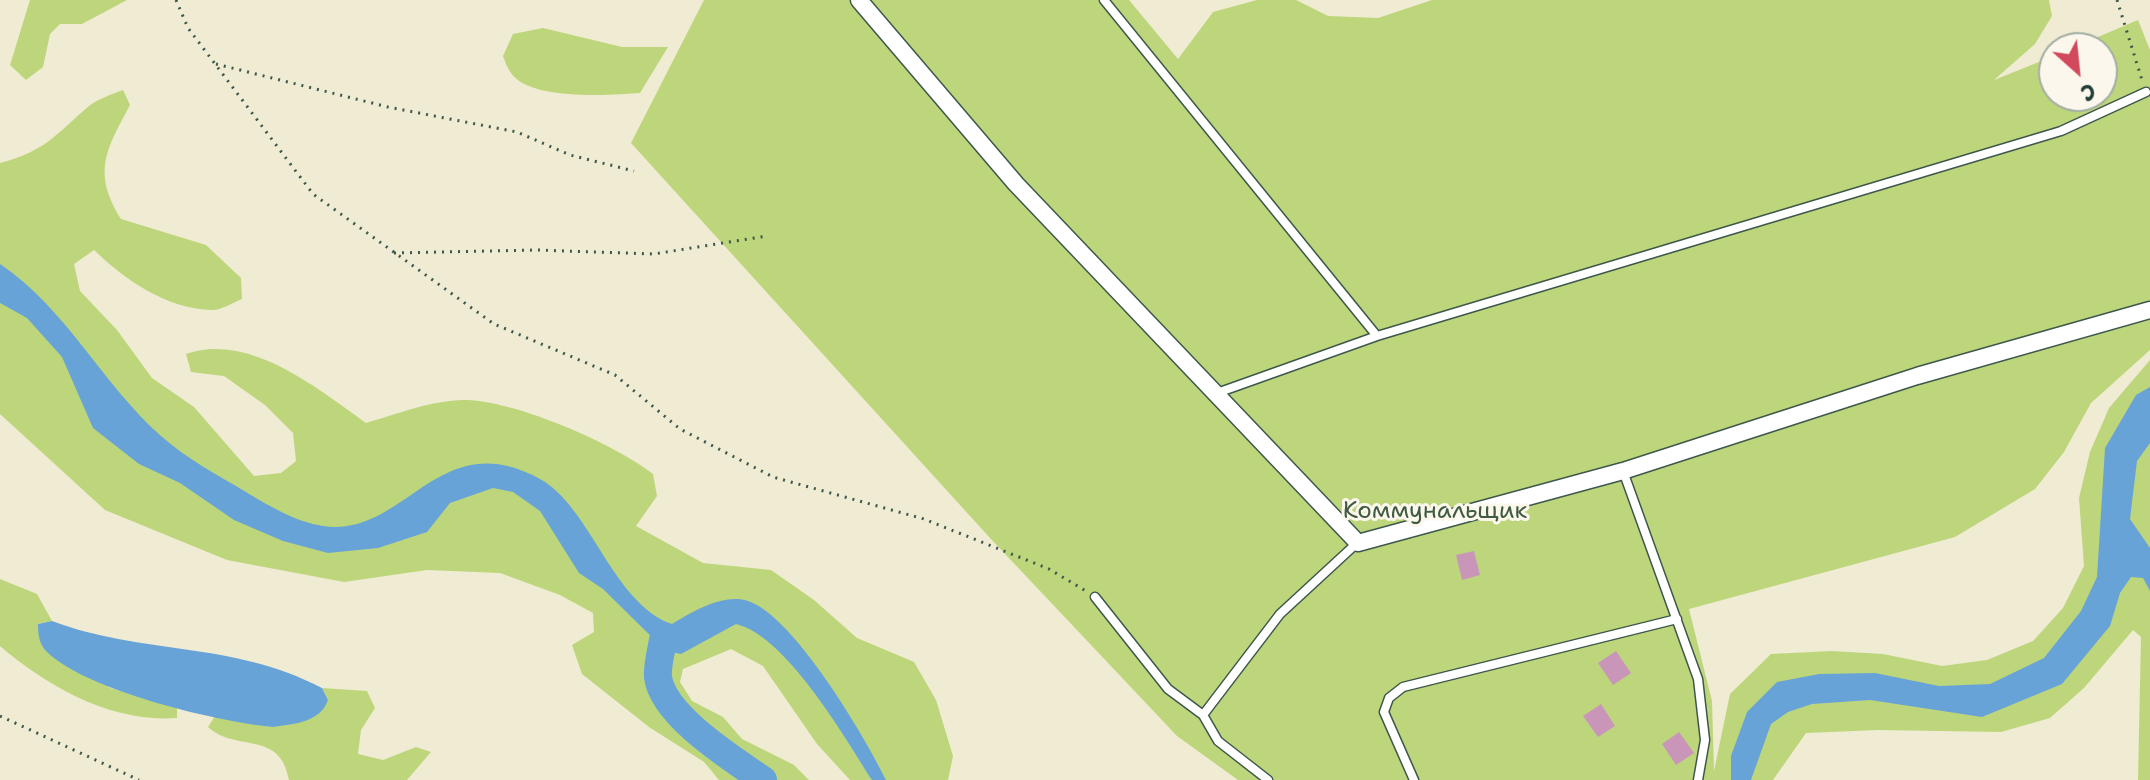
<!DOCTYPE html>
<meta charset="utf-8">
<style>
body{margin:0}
#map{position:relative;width:2150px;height:780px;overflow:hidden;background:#f0ebd3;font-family:"Shantell Sans",sans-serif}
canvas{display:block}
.north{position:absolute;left:2038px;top:32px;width:80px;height:80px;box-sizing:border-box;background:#fbf7ec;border:2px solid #a3ada2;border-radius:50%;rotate:153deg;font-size:22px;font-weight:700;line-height:32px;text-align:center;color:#1f3d34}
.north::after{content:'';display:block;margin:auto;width:28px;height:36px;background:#d1495b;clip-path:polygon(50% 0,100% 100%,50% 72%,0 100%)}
</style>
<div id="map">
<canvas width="2150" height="780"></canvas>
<div class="north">С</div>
</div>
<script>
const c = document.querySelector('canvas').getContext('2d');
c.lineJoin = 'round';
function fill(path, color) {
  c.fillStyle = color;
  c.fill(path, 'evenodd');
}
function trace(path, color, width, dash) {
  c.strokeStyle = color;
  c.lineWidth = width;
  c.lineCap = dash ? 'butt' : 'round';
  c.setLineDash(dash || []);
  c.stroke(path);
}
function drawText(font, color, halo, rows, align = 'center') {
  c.font = font + ' "Shantell Sans",sans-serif';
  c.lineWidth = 6;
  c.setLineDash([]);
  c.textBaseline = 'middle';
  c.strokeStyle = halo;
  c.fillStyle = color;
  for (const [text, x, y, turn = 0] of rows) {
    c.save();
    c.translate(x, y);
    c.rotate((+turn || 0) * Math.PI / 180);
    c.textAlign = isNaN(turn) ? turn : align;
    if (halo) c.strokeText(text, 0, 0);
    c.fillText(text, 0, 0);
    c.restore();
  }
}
const green = new Path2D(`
 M 30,0 L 127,0 L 82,24 L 60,24 L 50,34 L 43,67 L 26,80 L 10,65 Z
 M 704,0 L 1129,0 L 1178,59 L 1213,12 L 1257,0 L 1296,0 L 1328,16 L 1378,18 L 1432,0 L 2049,0 L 2052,16 L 2035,44 L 1994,80 L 2054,56 L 2054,96 L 2102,96 L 2102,48 L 2072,48 L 2138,20 L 2150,50 L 2150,350 L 2091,403 L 2064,452 L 2035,489 L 1955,537 L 1689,609 L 1712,701 L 1714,771 L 1730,694 L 1771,654 L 1832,651 L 1883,654 L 1942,666 L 1987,660 L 2033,641 L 2063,608 L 2084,566 L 2079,498 L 2090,452 L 2109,408 L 2150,360 L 2150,780 L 2138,780 L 2141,637 L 2133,630 L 2084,688 L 2050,718 L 2001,732 L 1878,730 L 1806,733 L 1773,780 L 1238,780 L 1177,736 L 990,538 L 631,143 Z
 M 543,28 L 622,47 L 668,47 L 640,93 C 610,95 530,101 511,73 C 507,68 505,61 503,56 L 513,34 Z
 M 123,90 L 130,105 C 106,150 92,172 121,219 L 206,245 L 241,278 L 242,299 C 234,302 222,310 212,310 C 167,309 125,280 94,250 L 74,264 L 80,291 L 117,330 L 152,378 L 194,407 L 254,476 L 281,473 L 296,461 L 293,433 L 265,405 L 224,376 L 191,372 L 186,354 C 249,332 317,388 366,423 C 397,414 435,399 467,400 C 518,402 613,443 653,474 L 657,496 L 636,526 L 703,563 L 771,570 L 814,600 L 857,638 L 914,662 L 936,700 L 953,756 L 948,780 L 850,780 L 817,744 L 763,666 L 731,649 L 683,669 L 680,682 L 692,701 L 723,717 L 742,739 L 794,765 L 809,780 L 719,780 L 704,762 L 649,727 L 582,674 L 572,645 L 594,632 L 593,613 L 560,595 L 500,573 L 427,570 L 344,582 L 227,560 L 105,510 L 0,414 L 0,163 C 46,151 55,135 89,106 C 98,99 112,94 123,90 Z
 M 0,579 L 37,594 L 52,621 L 38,624 L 110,688 L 177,706 L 177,718 C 112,723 48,687 0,646 Z
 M 322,688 L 367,691 L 375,708 L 361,730 L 358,754 L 383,760 L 416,747 L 431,752 L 407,780 L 289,780 C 280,729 236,753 208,727 L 215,716 L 271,727 L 328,700 Z`);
const water = new Path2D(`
 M 0,264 C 65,307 103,385 161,436 C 187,459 216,474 246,492 C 269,506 296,522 323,526 C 406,538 438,423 540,479 C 591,507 613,604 672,624 C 692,612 723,593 748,601 C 794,616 865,737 886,780 L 872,780 C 844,736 786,636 736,624 L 681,654 L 666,651 L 603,589 L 579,573 L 540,511 L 513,492 L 493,488 L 450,503 L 427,532 L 378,548 L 328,553 L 283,541 L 234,520 L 180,483 L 139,464 L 93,428 L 62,357 L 27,318 L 0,303 Z
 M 2150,387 L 2150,443 L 2137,461 L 2130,519 L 2150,548 L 2150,591 L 2143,578 L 2131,577 L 2120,593 L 2110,626 L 2062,684 L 1982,717 L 1870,700 L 1812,704 L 1788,712 L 1771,724 L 1751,780 L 1731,780 L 1731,756 L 1747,712 L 1777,682 L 1819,674 L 1875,673 L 1939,686 L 1990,684 L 2044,658 L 2081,611 L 2097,577 L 2105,448 L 2136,395 Z
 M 52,621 C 142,655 233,641 322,688 L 328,700 C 320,723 293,724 272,727 C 215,721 88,691 47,652 C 39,644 38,635 38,624 Z`);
const river = new Path2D(`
 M 663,640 C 661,652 657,666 658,677 C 663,716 733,759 763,780`);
const building = new Path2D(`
 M 1474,551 L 1480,575 L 1462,580 L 1456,555 Z
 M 1616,651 L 1631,673 L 1613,685 L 1598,663 Z
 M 1601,704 L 1615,726 L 1598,737 L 1583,716 Z
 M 1679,732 L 1694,753 L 1676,765 L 1662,744 Z`);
const path = new Path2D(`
 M 176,0 L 188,28 L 313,194 L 494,324 L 615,375 L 680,429 L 773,477 L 924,519 L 1049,569 L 1086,591
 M 2117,0 L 2142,80
 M 216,64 L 388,107 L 517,132 L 570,155 L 634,171
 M 394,253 L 537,250 L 654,254 L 767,236
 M 0,716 L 139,780`);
const service = new Path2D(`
 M 1104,0 L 1377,336
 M 1217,393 L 1377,336 L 2061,131 L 2146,92
 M 1623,471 L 1698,679 L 1705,740 L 1698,780
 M 1095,597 L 1168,689 L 1203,715 L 1218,741 L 1268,780
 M 1203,715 L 1280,614 L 1357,543
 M 1414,780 L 1384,712 L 1389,698 L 1403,687 L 1677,619`);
const minor = new Path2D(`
 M 859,0 L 1016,184 L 1358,543 L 1623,471 L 1917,376 L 2150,310`);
const parkNames = [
 ["Коммунальщик",1435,512]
];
fill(green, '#bdd67b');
fill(water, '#68a3d8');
trace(river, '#68a3d8', 28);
fill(building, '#c996ba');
trace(service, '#3e574c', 11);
trace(minor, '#3e574c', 19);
trace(path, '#3e574c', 3, [2, 6]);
trace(service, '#fff', 8);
trace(minor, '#fff', 16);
drawText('24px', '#3f5c42', '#fbf7ec', parkNames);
</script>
